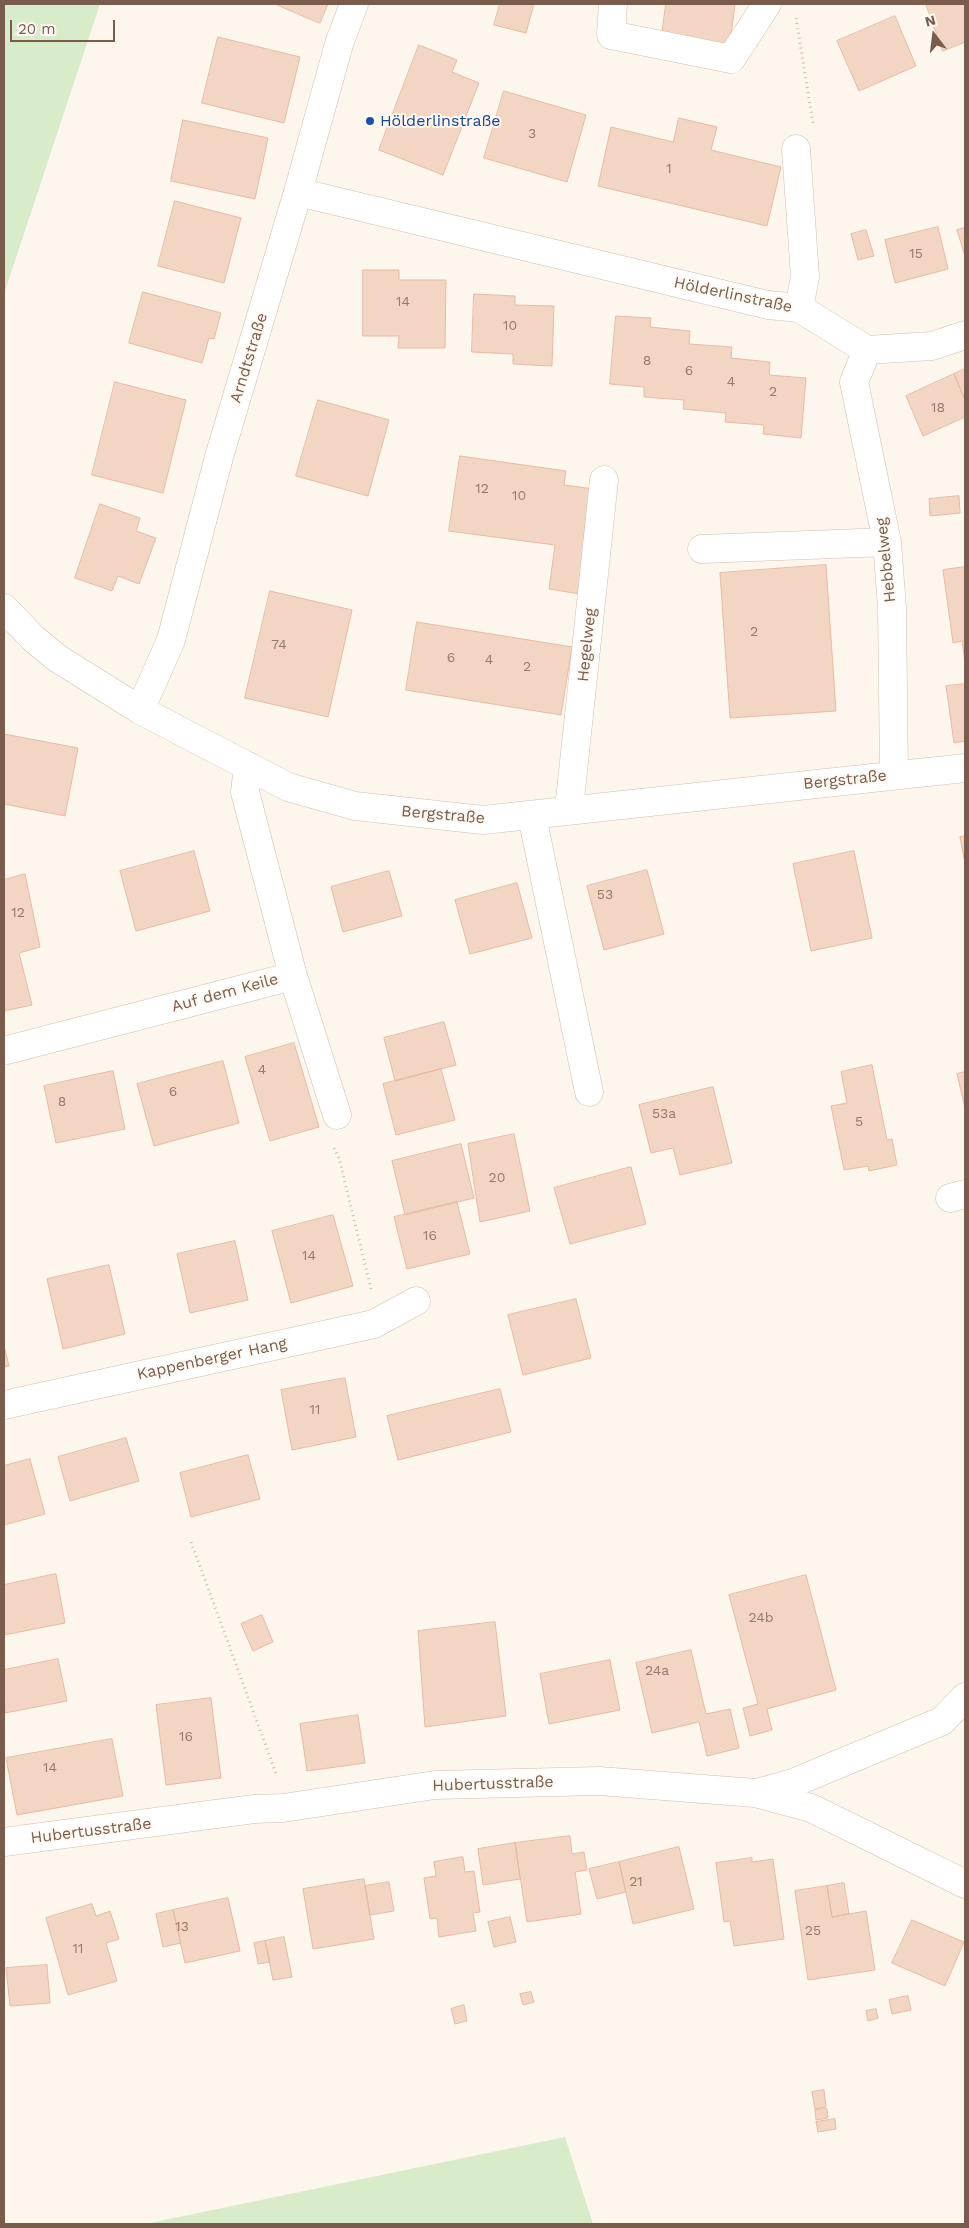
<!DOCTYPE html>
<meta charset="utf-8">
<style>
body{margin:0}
#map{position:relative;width:969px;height:2228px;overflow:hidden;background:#fdf6ec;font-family:"Work Sans",sans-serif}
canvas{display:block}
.frame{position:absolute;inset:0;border:5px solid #7a5c4d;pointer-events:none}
.north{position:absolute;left:909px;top:10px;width:50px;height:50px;-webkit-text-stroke:4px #fffaf3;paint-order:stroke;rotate:345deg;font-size:14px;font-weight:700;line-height:20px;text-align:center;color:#7a5c4d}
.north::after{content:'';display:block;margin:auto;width:18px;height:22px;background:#7a5c4d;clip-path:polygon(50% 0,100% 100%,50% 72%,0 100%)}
.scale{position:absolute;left:10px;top:20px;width:105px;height:22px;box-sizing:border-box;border:2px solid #7a5c4d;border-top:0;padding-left:6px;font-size:15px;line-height:18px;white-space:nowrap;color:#7a5c4d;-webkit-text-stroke:4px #fffaf3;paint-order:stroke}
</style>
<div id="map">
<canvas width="969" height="2228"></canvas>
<div class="frame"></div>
<div class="north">N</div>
<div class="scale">20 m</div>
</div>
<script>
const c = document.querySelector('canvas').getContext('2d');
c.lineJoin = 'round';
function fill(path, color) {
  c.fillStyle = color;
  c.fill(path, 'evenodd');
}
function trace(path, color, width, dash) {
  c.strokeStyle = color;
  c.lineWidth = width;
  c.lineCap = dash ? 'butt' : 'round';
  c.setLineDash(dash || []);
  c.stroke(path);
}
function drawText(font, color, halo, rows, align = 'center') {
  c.font = font + ' "Work Sans",sans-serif';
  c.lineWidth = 4;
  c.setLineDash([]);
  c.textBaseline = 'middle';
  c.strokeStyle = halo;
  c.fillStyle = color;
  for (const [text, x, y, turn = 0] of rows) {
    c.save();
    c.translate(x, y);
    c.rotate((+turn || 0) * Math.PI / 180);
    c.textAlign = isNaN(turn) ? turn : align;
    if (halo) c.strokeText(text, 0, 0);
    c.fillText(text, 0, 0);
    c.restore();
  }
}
const green = new Path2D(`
 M 4,4 L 100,4 L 4,294 Z
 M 565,2137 L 593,2224 L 145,2224 Z`);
const building = new Path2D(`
 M 275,4 L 328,4 L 320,23 Z
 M 500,4 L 534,4 L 526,33 L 494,25 Z
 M 666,4 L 735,4 L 729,51 L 661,43 Z
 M 926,4 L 965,4 L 965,42 L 943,51 Z
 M 895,16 L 916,66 L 859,91 L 837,41 Z
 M 218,37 L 300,57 L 284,123 L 202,103 Z
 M 419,45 L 457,60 L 452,72 L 479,83 L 443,175 L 379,150 Z
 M 504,91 L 586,115 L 567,182 L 484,158 Z
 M 679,118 L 717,127 L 711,150 L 781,167 L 767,226 L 598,186 L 611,127 L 673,142 Z
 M 183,120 L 268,138 L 255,199 L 171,181 Z
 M 175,201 L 241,218 L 224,283 L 158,266 Z
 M 938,227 L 948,269 L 895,283 L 885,240 Z
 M 965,228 L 965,256 L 957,230 Z
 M 866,230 L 874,256 L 858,260 L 851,234 Z
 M 363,270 L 399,270 L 399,280 L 446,280 L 445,348 L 398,348 L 399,336 L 363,336 Z
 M 143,292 L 221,313 L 214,339 L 209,338 L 202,363 L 129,343 Z
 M 474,294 L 515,296 L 515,305 L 554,306 L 552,366 L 513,364 L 513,354 L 472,352 Z
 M 616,316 L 651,318 L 650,327 L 690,331 L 689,344 L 732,347 L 731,358 L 770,362 L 769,375 L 806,378 L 801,438 L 763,434 L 764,425 L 725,422 L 726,413 L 683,409 L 684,400 L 644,397 L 644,387 L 610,384 Z
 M 965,369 L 965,400 L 954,374 Z
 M 954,374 L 965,400 L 965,417 L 923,436 L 906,396 Z
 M 115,382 L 186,400 L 163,493 L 92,475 Z
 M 318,400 L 389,420 L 368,496 L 296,476 Z
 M 460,456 L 566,471 L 564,485 L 594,489 L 580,594 L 549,589 L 555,545 L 449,531 Z
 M 959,496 L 960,513 L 930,516 L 929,499 Z
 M 100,504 L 140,518 L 136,531 L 156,538 L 139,584 L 118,576 L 112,591 L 75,578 Z
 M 826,565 L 836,711 L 730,718 L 720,573 Z
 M 965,567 L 965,662 L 962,641 L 953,643 L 943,570 Z
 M 270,591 L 352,610 L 328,717 L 245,698 Z
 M 417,622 L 572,647 L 561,715 L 406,690 Z
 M 965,684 L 965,741 L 954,743 L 946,686 Z
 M 4,734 L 78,748 L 65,816 L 4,804 Z
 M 965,836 L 965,864 L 960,837 Z
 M 194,851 L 210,911 L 136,931 L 120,871 Z
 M 854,851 L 872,938 L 811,951 L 793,864 Z
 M 647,870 L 664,934 L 604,950 L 587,886 Z
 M 389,871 L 402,916 L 343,932 L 331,887 Z
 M 25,874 L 40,947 L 19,953 L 32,1005 L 4,1011 L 4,880 Z
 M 517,883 L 532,938 L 470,954 L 455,900 Z
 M 444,1022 L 456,1065 L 395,1081 L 384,1038 Z
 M 294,1043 L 319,1127 L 270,1141 L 245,1057 Z
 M 223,1061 L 239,1123 L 154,1146 L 137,1084 Z
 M 872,1065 L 887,1140 L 892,1139 L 897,1165 L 869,1171 L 868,1166 L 844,1170 L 831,1106 L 847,1103 L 841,1072 Z
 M 441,1069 L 455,1120 L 396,1135 L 383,1084 Z
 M 113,1071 L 125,1129 L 56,1143 L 44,1086 Z
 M 965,1072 L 965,1108 L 957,1074 Z
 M 713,1087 L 732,1163 L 680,1175 L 673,1148 L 651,1153 L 639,1105 Z
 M 514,1134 L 530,1211 L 480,1222 L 468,1144 Z
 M 461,1144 L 474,1198 L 405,1215 L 392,1161 Z
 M 631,1167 L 646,1224 L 570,1244 L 554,1188 Z
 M 457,1202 L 470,1254 L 407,1269 L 394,1217 Z
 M 333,1215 L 353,1286 L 291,1303 L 272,1231 Z
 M 235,1241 L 248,1300 L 190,1313 L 177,1254 Z
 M 109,1265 L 125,1334 L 63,1349 L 47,1279 Z
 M 576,1299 L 591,1358 L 523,1375 L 508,1315 Z
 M 4,1346 L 9,1366 L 4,1367 Z
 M 345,1378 L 356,1437 L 292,1450 L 281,1390 Z
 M 500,1389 L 511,1432 L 398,1460 L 387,1416 Z
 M 126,1438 L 139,1481 L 70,1501 L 58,1457 Z
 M 248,1455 L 260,1499 L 191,1517 L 180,1473 Z
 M 30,1459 L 45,1514 L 4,1525 L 4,1466 Z
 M 56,1574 L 65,1623 L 4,1635 L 4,1585 Z
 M 806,1575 L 836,1690 L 767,1709 L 772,1730 L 750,1736 L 743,1708 L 758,1704 L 729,1595 Z
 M 262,1615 L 273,1642 L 253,1651 L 241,1624 Z
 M 495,1622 L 506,1716 L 425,1727 L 418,1631 Z
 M 691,1650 L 706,1714 L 730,1709 L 739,1748 L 707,1756 L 699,1722 L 652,1733 L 636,1663 Z
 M 58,1659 L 67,1701 L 5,1713 L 4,1670 Z
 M 610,1660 L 620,1710 L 549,1724 L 540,1674 Z
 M 211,1698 L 221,1778 L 166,1785 L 156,1705 Z
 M 358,1715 L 365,1763 L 307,1771 L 300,1724 Z
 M 112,1739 L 123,1796 L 17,1815 L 6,1758 Z
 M 570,1836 L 572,1854 L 584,1852 L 587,1870 L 575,1872 L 581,1914 L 527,1922 L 515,1843 Z
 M 515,1843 L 520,1879 L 483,1885 L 478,1849 Z
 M 679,1847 L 694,1909 L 633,1924 L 619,1862 Z
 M 463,1857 L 465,1872 L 474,1871 L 480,1912 L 473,1913 L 476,1931 L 439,1937 L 437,1918 L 430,1919 L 424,1878 L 436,1876 L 434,1862 Z
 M 752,1858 L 752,1862 L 773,1859 L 784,1939 L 734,1946 L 730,1921 L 724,1922 L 716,1863 Z
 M 619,1862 L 626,1892 L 597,1899 L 589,1869 Z
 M 364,1879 L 374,1939 L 313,1949 L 303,1889 Z
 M 389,1882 L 394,1911 L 370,1915 L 365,1886 Z
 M 844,1883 L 849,1914 L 832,1917 L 827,1886 Z
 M 827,1886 L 832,1917 L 866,1911 L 875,1970 L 808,1980 L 795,1891 Z
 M 228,1898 L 240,1951 L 185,1963 L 173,1910 Z
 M 92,1904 L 96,1916 L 110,1911 L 119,1939 L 106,1943 L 117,1981 L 68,1995 L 46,1918 Z
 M 173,1910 L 181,1943 L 163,1947 L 156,1914 Z
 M 510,1917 L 516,1942 L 494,1947 L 488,1922 Z
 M 912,1920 L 964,1942 L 945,1986 L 892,1963 Z
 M 284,1937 L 292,1977 L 273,1980 L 265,1941 Z
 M 265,1941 L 270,1962 L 258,1964 L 254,1943 Z
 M 47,1965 L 50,2003 L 10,2006 L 6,1968 Z
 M 531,1992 L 534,2002 L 523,2005 L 520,1994 Z
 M 908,1996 L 911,2010 L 892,2014 L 889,2000 Z
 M 464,2005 L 467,2021 L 455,2024 L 451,2009 Z
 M 876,2009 L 878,2018 L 868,2021 L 866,2011 Z
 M 824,2090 L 826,2107 L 815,2109 L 812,2092 Z
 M 827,2109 L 828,2118 L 816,2120 L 815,2110 Z
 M 835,2119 L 836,2129 L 818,2132 L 816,2122 Z`);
const path = new Path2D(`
 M 796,18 L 813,123
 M 334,1148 L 339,1158 L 371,1289
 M 191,1542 L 277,1776`);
const minor = new Path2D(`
 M 613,4 L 611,35 L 731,59 L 767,4
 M 796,149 L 805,277 L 799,308
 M 298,192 L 768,305 L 799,308 L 867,350
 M 867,350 L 854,382 L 887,542 L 892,608 L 894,774
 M 867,350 L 932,346 L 965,335
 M 702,549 L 887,542
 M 4,608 L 34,639 L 57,658 L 140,710 L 288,787 L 355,806 L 483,820 L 965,768
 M 140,710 L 171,640 L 219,457 L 298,192 L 339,44 L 354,4
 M 569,809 L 604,480
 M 532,816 L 589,1092
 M 293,976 L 337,1115
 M 7,1050 L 293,976 L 245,792 L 248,766
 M 950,1198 L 965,1194
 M 4,1405 L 374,1324 L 416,1301
 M 757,1793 L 793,1783 L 942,1721 L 965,1697
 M 4,1842 L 254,1809 L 283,1808 L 435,1785 L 599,1781 L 755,1793 L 811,1808 L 965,1884`);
const markers = [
 [370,121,5,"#1a4fb4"]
];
const numberNames = [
 ["3",532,134],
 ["1",669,169],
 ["15",916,254],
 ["14",403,302],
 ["10",510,326],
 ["8",647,361],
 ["6",689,371],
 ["4",731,382],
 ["2",773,392],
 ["18",938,408],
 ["12",482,489],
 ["10",519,496],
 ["2",754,632],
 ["74",279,645],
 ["6",451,658],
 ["4",489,660],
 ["2",527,667],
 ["53",605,895],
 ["12",18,913],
 ["4",262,1070],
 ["6",173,1092],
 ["8",62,1102],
 ["53a",664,1114],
 ["5",859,1122],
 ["20",497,1178],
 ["16",430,1236],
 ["14",309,1256],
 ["11",315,1410],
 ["24b",761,1618],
 ["24a",657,1671],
 ["16",186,1737],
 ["14",50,1768],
 ["21",636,1882],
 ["13",182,1927],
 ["25",813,1931],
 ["11",78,1949]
];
const transitNames = [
 ["Hölderlinstraße",380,121]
];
const streetNames = [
 ["Hölderlinstraße",733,295,12],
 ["Arndtstraße",249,358,-73],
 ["Hebbelweg",886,560,-96],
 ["Hegelweg",587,645,-84],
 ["Bergstraße",845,780,-6],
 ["Bergstraße",443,815,5],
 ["Auf dem Keile",225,993,-15],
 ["Kappenberger Hang",212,1359,-12],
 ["Hubertusstraße",493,1784,-2],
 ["Hubertusstraße",91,1831,-7]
];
fill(green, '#d8ecc9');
fill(building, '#f3d5c3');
trace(building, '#e6bba3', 1);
trace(minor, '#d1beb0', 29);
trace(path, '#d9b8a5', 3, [1, 4]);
trace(minor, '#fff', 28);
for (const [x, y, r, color] of markers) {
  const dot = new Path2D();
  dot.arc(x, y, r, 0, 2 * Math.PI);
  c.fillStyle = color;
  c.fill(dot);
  trace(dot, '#fffaf3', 2);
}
drawText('14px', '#987a6a', null, numberNames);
drawText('16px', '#164399', '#fffaf3', transitNames, 'left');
drawText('16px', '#7a5c4d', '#fffaf3', streetNames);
</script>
